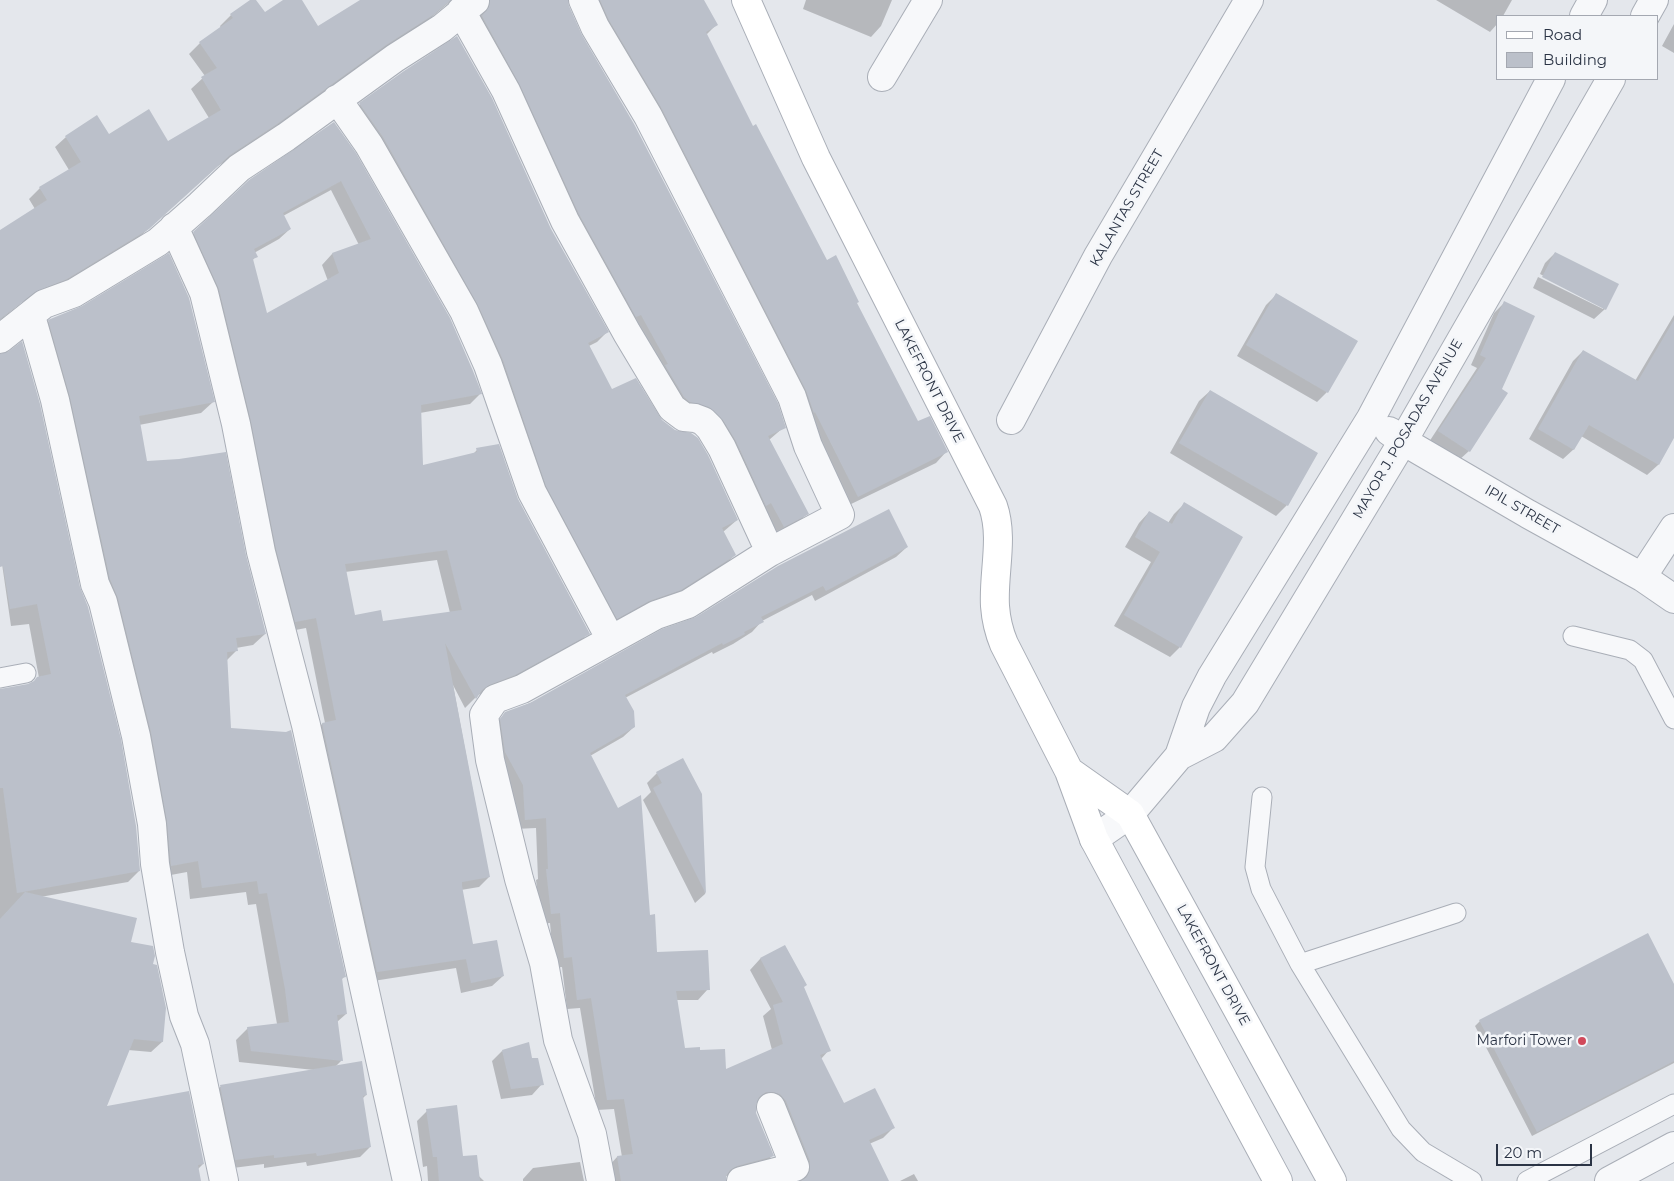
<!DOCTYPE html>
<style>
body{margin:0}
#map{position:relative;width:1674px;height:1181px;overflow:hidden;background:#e4e7ec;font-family:Montserrat,sans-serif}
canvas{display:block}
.legend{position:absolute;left:1496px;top:15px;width:162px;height:65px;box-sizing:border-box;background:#f4f6f9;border:1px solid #a4a8b1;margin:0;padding:6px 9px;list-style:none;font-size:15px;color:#2b3445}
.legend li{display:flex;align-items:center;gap:10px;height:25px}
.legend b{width:25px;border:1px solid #a4a8b1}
.scale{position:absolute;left:1496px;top:1144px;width:96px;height:22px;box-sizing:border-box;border:2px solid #2b3445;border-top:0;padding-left:6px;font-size:15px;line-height:18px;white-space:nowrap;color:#2b3445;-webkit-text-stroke:4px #f4f6f9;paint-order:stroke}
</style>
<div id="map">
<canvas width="1674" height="1181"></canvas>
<ul class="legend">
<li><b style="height:6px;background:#fff"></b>Road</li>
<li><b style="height:14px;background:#bbc0ca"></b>Building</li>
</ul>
<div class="scale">20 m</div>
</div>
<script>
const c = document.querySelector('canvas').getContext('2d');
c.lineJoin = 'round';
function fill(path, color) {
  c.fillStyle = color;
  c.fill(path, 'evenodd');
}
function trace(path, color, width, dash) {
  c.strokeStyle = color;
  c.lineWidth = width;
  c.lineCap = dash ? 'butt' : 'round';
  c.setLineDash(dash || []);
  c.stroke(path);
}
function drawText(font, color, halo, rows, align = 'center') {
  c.font = font + ' Montserrat,sans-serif';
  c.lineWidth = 5;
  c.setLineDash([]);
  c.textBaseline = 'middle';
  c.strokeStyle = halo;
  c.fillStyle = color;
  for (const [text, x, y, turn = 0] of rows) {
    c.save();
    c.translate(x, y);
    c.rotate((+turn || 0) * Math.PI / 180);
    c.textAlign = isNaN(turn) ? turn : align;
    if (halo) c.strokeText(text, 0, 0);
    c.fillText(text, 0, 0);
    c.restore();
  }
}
const shadow = new Path2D(`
 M 252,0 L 254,0 L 264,14 L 286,0 L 301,0 L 318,27 L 362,0 L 452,0 L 421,26 L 374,56 L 265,135 L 218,166 L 136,240 L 55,289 L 22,302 L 0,320 L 0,231 L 35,209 L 29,199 L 40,188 L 69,170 L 55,147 L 66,137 L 108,136 L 168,143 L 209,118 L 191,89 L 205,76 L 189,54 L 200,43 L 221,28 L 220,26 L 231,15 Z
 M 474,0 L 566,0 L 580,34 L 784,427 L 769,440 L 807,514 L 796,524 L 773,537 L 726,452 L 679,412 L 630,324 L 479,18 L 480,10 Z
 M 583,0 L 701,0 L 715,26 L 706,35 L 752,128 L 826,262 L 856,303 L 917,423 L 946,452 L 936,463 L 847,506 Z
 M 806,0 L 892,0 L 881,26 L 871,37 L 803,9 Z
 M 1436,0 L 1512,0 L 1503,16 L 1498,16 L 1498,23 L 1490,32 Z
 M 1674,24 L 1674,53 L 1662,46 Z
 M 405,72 L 550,229 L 607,332 L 597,342 L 589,346 L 611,391 L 661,421 L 737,520 L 723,532 L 735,555 L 724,565 L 670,600 L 607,628 L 493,370 L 350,115 L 360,104 Z
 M 333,123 L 480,394 L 470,404 L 420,413 L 422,466 L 472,455 L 477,450 L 517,500 L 588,633 L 578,644 L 504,685 L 478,695 L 465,708 L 453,685 L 489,877 L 479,887 L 461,890 L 472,946 L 503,976 L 492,986 L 461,993 L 456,968 L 367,982 L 312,734 L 322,724 L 325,723 L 306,628 L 285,632 L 184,243 L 194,233 ZM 331,190 L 359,245 L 332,254 L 322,265 L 328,281 L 266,315 L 252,261 L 256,256 L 254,253 L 279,239 L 290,229 L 283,216 ZM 437,560 L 450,613 L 382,623 L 354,617 L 345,572 Z
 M 1555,253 L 1605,309 L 1594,319 L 1533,288 L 1538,277 L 1603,309 L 1603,306 L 1540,274 L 1545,263 Z
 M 1276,295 L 1327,392 L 1317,402 L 1237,356 L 1266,305 Z
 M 1504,303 L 1469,451 L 1458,461 L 1429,442 L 1477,368 L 1471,365 L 1494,313 Z
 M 1674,315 L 1674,436 L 1658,465 L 1647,475 L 1581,436 L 1574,449 L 1563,459 L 1529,439 L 1573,361 L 1583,351 L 1635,381 Z
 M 49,321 L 213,402 L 201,413 L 139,425 L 146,462 L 244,555 L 265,634 L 253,645 L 236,648 L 237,650 L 226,661 L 229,729 L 344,977 L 341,980 L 346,1014 L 337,1022 L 342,1060 L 335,1067 L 366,1095 L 362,1099 L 370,1147 L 360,1157 L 307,1166 L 306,1162 L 264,1168 L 264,1164 L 225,1169 L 210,1097 L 220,1087 L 314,1070 L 239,1062 L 236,1040 L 248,1028 L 277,1024 L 256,904 L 248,905 L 246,892 L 190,899 L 187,872 L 160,877 L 37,333 Z
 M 0,355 L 139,871 L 128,882 L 40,897 L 129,943 L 152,965 L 162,1042 L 151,1052 L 128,1050 L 105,1107 L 203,1164 L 198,1169 L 193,1181 L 0,1181 L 0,690 L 26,689 L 39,678 L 29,624 L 11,626 L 0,550 Z
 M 1210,391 L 1316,454 L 1287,505 L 1276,516 L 1170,453 L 1199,401 Z
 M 1184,504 L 1180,647 L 1170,657 L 1114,626 L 1151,562 L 1125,547 L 1139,523 L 1149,512 L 1168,523 L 1174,514 Z
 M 907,547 L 896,557 L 815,601 L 812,595 L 762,621 L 752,632 L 733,644 L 713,654 L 712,652 L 625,698 L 634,727 L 623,737 L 590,756 L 649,916 L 656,953 L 708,989 L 698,1000 L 676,1000 L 684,1049 L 699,1051 L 725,1071 L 772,1050 L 763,1016 L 771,1009 L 750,970 L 760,959 L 785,946 L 829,1050 L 821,1059 L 844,1104 L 894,1127 L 883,1138 L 869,1144 L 888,1181 L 800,1181 L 800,1172 L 763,1101 L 756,1102 L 755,1113 L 772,1156 L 762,1166 L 726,1176 L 719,1181 L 609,1181 L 607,1168 L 617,1157 L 622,1157 L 614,1109 L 597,1110 L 580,1008 L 567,1009 L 562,967 L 554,968 L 550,923 L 541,924 L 536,880 L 538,879 L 536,828 L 515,829 L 513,796 L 495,762 L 495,724 L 506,713 Z
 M 657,773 L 701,794 L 705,894 L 695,903 L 643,800 L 651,792 L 647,783 Z
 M 1674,987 L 1674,1063 L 1532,1136 L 1475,1026 L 1480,1021 Z
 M 502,1051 L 531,1060 L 542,1084 L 532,1095 L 501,1099 L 492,1061 Z
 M 427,1111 L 462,1160 L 484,1181 L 428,1181 L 427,1166 L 423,1167 L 417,1121 Z
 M 580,1162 L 584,1181 L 523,1181 L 523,1179 L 533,1168 Z
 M 914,1174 L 918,1181 L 900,1181 Z`);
const building = new Path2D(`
 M 250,0 L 256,0 L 265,12 L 283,0 L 302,0 L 318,26 L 360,0 L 451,0 L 433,15 L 386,45 L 277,124 L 230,155 L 149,229 L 67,279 L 35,292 L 0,319 L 0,230 L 47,200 L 39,187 L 81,162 L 65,136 L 97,115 L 109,134 L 149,109 L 168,141 L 221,110 L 201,77 L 217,68 L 199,42 L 233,18 L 230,14 Z
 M 490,0 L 568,0 L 569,6 L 582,35 L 634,124 L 778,403 L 786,428 L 768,436 L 809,514 L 784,527 L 771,503 L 766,506 L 736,441 L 723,420 L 709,407 L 690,402 L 684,397 L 665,365 L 668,364 L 641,315 L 636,317 L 579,214 L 520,85 L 482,16 L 489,7 Z
 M 600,0 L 704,0 L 718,25 L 706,32 L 753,126 L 756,124 L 827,260 L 836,255 L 859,302 L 857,303 L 918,421 L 930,416 L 948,452 L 858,497 L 815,412 L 814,413 L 806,390 L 662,109 L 609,20 Z
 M 457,36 L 492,98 L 551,229 L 609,332 L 588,343 L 612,389 L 636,378 L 662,420 L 675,430 L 691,433 L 698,438 L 708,455 L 738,520 L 722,528 L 736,555 L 681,590 L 649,601 L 617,619 L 546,486 L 503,360 L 478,305 L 383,137 L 359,103 L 404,71 Z
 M 334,122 L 356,153 L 450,318 L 473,371 L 482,394 L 421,405 L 423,465 L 477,452 L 476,448 L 499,444 L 518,499 L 590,634 L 515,675 L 489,685 L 482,690 L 476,699 L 445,643 L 490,877 L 462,882 L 462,886 L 473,944 L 497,940 L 504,976 L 471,983 L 466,959 L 377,972 L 322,723 L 336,720 L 316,618 L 295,622 L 276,549 L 251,421 L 219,289 L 193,232 L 249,180 ZM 341,181 L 371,239 L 332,253 L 339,273 L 267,313 L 253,259 L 258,257 L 254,249 L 291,229 L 283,213 ZM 447,550 L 462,610 L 383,621 L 381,610 L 355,615 L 345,564 Z
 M 1555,252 L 1619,284 L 1606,310 L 1542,277 Z
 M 169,253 L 189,298 L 215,402 L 139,416 L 147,461 L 179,459 L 226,452 L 246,555 L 266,634 L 236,638 L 238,651 L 227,652 L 231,728 L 286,732 L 291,730 L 346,977 L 342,978 L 347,1014 L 337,1015 L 343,1061 L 251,1051 L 247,1027 L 289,1022 L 285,989 L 267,893 L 259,894 L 257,881 L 202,888 L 198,861 L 171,866 L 167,821 L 151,732 L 118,598 L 110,579 L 70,397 L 48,320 L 82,306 Z
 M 1276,293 L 1358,341 L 1328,393 L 1246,345 Z
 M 1504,301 L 1535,316 L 1502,389 L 1508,393 L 1470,452 L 1438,431 L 1486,358 L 1480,355 Z
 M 1674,320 L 1674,438 L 1659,465 L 1589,425 L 1574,450 L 1538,429 L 1583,350 L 1638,381 Z
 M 22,341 L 40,404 L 80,587 L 88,607 L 121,739 L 136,826 L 140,871 L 17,893 L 3,788 L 0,788 L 0,689 L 28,684 L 34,681 L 37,677 L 51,674 L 37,604 L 10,609 L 3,566 L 0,567 L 0,354 L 9,351 Z
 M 1210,390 L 1318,453 L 1288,506 L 1179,443 Z
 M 1184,502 L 1243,537 L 1181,648 L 1124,615 L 1160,552 L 1135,537 L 1149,511 L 1172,524 Z
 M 889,509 L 908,547 L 826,591 L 823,586 L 761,617 L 764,622 L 744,632 L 745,634 L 723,645 L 722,643 L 625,695 L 634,711 L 635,727 L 590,753 L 618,808 L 641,795 L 650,915 L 655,914 L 657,952 L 708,950 L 710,990 L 676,991 L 685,1048 L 700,1047 L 700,1050 L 725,1049 L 726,1069 L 783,1044 L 773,1005 L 783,1002 L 760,958 L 785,945 L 807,985 L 804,987 L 831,1051 L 820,1055 L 844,1103 L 875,1088 L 895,1128 L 869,1140 L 889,1181 L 801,1181 L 807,1177 L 810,1170 L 810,1161 L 786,1101 L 780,1094 L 773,1092 L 766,1092 L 759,1097 L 756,1105 L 756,1113 L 774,1156 L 737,1166 L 730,1170 L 726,1176 L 726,1181 L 621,1181 L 617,1156 L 633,1154 L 624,1099 L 607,1100 L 591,998 L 577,1000 L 572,957 L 564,958 L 560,913 L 551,914 L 546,869 L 548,869 L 546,818 L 525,820 L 523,785 L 505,752 L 500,719 L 505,712 L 530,703 L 662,629 L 696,617 L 778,566 Z
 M 683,758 L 702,794 L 706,894 L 653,788 L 662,783 L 656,772 Z
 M 25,892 L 137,918 L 131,942 L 153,946 L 155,956 L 153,964 L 157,965 L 166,1008 L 163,1042 L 134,1039 L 107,1106 L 189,1091 L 204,1164 L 198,1165 L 201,1181 L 0,1181 L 0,919 Z
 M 1648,933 L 1674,984 L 1674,1061 L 1537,1132 L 1479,1020 Z
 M 529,1042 L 532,1058 L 538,1058 L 544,1085 L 511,1089 L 502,1050 Z
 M 362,1061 L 367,1095 L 363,1096 L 371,1147 L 317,1156 L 316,1153 L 274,1158 L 274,1155 L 235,1160 L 220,1085 Z
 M 457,1105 L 463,1156 L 477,1155 L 480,1181 L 439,1181 L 437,1157 L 433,1157 L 426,1109 Z`);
const lane = new Path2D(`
 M 1573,636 L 1630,650 L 1643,660 L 1674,719
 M 0,678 L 26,673
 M 1262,797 L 1255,867 L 1261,889 L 1300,964 L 1401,1129 L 1423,1152 L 1472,1181
 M 1300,964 L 1456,913
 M 1527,1181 L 1674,1104`);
const street = new Path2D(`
 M 583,0 L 595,27 L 648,116 L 792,397 L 808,446 L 840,515 L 770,552 L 688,604 L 656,615 L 522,689 L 495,699 L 484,715 L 490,760 L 519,879 L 544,963 L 558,1040 L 592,1134 L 601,1181
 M 461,11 L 506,91 L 565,221 L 627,333 L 672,408 L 684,417 L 695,418 L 703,421 L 710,428 L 722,448 L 770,552
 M 1584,16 L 1593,0
 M 1645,16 L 1654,0
 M 882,77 L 928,0
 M 337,99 L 369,145 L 464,311 L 488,365 L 532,492 L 611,640
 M 174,227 L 204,293 L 236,424 L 261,552 L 306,725 L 407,1181
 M 31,316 L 55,400 L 95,584 L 103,602 L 136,736 L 152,824 L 155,864 L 170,952 L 184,1016 L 195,1044 L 224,1181
 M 0,339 L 44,304 L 74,293 L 158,242 L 200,205 L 239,168 L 286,137 L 395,58 L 442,28 L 475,1
 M 1011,420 L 1098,256 L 1249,0
 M 1389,431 L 1403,441 L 1528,514 L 1642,577 L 1674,599
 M 1642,577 L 1674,528
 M 1179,756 L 1196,707 L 1212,676 L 1371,418 L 1551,79
 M 1094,839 L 1130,814 L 1179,756 L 1214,738 L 1245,703 L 1403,441 L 1611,79
 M 741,1181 L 795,1167 L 771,1107
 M 1609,1181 L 1674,1146`);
const secondary = new Path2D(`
 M 746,0 L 816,158 L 993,506 C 1004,538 993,573 995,606 C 996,620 999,632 1004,644 L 1069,771 L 1094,839 L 1278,1181
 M 1069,771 L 1130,814 L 1332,1181`);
const markers = [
 [1582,1041,5,"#d1495b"]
];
const streetNames = [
 ["KALANTAS STREET",1127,208,-60],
 ["LAKEFRONT DRIVE",929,381,63],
 ["MAYOR J. POSADAS AVENUE",1408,429,-60],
 ["IPIL STREET",1522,510,30],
 ["LAKEFRONT DRIVE",1213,965,61]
];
const poiNames = [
 ["Marfori Tower",1572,1041]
];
fill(shadow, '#0003');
fill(building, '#bbc0ca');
trace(lane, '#a9aeb7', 21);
trace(street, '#a9aeb7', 30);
trace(secondary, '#a9aeb7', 30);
trace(lane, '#f7f8fa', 19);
trace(street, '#f7f8fa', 28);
trace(secondary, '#fff', 28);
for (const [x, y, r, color] of markers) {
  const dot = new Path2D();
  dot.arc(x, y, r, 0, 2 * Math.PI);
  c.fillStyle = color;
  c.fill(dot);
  trace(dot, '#f4f6f9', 2);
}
drawText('14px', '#2b3445', '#f4f6f9', streetNames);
drawText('14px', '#2b3445', '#f4f6f9', poiNames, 'right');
</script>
